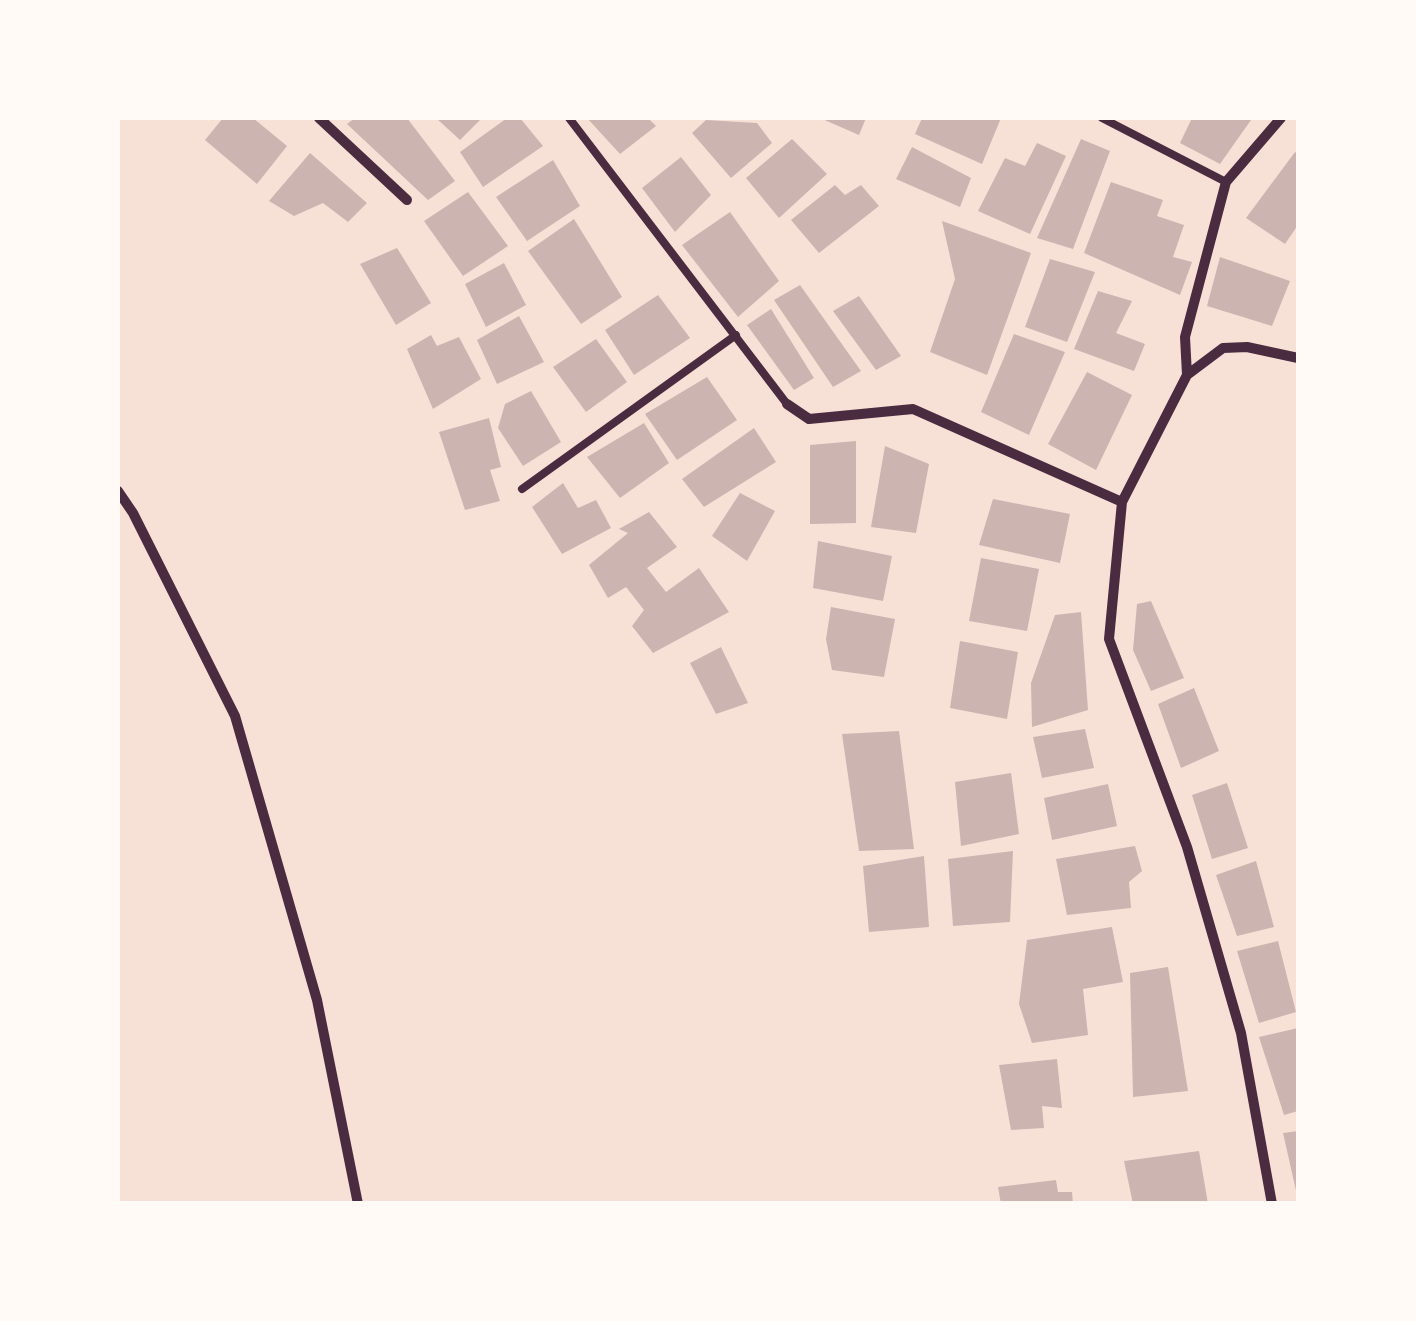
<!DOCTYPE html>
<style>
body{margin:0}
#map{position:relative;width:1416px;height:1321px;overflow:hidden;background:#f7e1d7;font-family:Jost,sans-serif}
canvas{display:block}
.frame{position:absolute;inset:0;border:120px solid #fffaf5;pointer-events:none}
</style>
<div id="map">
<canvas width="1416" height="1321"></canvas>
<div class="frame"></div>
</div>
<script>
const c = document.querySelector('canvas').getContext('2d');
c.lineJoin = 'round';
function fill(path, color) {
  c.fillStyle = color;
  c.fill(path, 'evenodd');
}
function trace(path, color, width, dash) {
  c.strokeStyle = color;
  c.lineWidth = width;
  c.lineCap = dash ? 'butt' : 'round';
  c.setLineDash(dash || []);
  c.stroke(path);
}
const building = new Path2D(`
 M 223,118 L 253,118 L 287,146 L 257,184 L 205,140 Z
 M 355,118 L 407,118 L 455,181 L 428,200 L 347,124 Z
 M 436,118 L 482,118 L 460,140 Z
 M 507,118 L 520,118 L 543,146 L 483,187 L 460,152 Z
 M 587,118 L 648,118 L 656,126 L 620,154 Z
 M 820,118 L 866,118 L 859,135 Z
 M 922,118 L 1001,118 L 982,164 L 915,134 Z
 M 1192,118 L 1247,118 L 1251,120 L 1220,164 L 1180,143 Z
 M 706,120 L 757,123 L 772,143 L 731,178 L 692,133 Z
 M 792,139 L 827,174 L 779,218 L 746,178 Z
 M 1081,139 L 1110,151 L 1073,249 L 1037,238 Z
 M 1037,143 L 1066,156 L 1030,234 L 978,211 L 1005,158 L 1025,166 Z
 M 912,147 L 971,178 L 960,207 L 896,179 Z
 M 1295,152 L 1298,154 L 1298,225 L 1285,244 L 1246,218 Z
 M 310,153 L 367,203 L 348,222 L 323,203 L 294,216 L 269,201 Z
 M 681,157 L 711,195 L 675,232 L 642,188 Z
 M 553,160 L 580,206 L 527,241 L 496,197 Z
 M 1111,182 L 1163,200 L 1157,216 L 1184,225 L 1173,257 L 1192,262 L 1180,295 L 1084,253 Z
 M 835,185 L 845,195 L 861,185 L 879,206 L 819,253 L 791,220 Z
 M 468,192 L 508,246 L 463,276 L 424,221 Z
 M 730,212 L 779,281 L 738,317 L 682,245 Z
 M 574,219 L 622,297 L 581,324 L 528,251 Z
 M 942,221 L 1031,253 L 987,375 L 930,352 L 955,279 Z
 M 397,248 L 431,303 L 396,325 L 360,264 Z
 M 1220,257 L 1290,281 L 1272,326 L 1207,306 Z
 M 1050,259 L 1095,272 L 1067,342 L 1025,327 Z
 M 504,263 L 526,305 L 486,327 L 465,284 Z
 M 800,285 L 861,371 L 833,387 L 774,300 Z
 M 1098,291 L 1132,301 L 1116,333 L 1145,344 L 1134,371 L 1074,349 Z
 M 658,295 L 690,338 L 634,375 L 605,330 Z
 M 859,296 L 901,356 L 876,370 L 833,311 Z
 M 771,309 L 814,378 L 794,390 L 747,325 Z
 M 519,316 L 544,362 L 497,384 L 477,340 Z
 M 1014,334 L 1065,352 L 1029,435 L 981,412 Z
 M 431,335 L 437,346 L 459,337 L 481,379 L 433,409 L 407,349 Z
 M 596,339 L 627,382 L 586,412 L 553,367 Z
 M 1087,372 L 1132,395 L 1096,470 L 1048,444 Z
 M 707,377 L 737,420 L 677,460 L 645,414 Z
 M 531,391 L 561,442 L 523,466 L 498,428 L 505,404 Z
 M 489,418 L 501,467 L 490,470 L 500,501 L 465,510 L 439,432 Z
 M 644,423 L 669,463 L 620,498 L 587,457 Z
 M 754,428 L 776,462 L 704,507 L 682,479 Z
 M 856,441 L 856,523 L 810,524 L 810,445 Z
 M 885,446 L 929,464 L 916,533 L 871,527 Z
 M 563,483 L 578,508 L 596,500 L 611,528 L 562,554 L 532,507 Z
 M 740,493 L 775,511 L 747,561 L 712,536 Z
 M 993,499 L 1070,514 L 1060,563 L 979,545 Z
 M 649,512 L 677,547 L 647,568 L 666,592 L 699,568 L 729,612 L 653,653 L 632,626 L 644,610 L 626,587 L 608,598 L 589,565 L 628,533 L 619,529 Z
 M 818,541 L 892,556 L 883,601 L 813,588 Z
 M 981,558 L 1039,569 L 1027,631 L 969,621 Z
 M 1151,601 L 1184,678 L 1151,691 L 1133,650 L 1137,604 Z
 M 831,607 L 895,619 L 884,677 L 832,670 L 826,639 Z
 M 1081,612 L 1088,710 L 1032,727 L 1031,683 L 1055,615 Z
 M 960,641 L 1018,652 L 1007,719 L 950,708 Z
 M 721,647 L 748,703 L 716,714 L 690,663 Z
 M 1194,688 L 1219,751 L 1181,768 L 1158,704 Z
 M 1085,729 L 1094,768 L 1042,778 L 1033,737 Z
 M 899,731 L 914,849 L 859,851 L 842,734 Z
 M 1011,773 L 1019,834 L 961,846 L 955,782 Z
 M 1227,783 L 1248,848 L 1212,859 L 1192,795 Z
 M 1108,784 L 1117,826 L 1052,840 L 1044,798 Z
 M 1135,846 L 1142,871 L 1129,882 L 1131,908 L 1067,915 L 1056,859 Z
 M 1013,851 L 1010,922 L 953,926 L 948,859 Z
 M 924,856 L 929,927 L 869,932 L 863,866 Z
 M 1256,861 L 1274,927 L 1237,936 L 1216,875 Z
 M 1112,927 L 1123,982 L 1083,989 L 1088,1035 L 1032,1043 L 1019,1004 L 1027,940 Z
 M 1278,941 L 1296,1012 L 1259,1023 L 1237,951 Z
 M 1168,967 L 1188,1091 L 1133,1097 L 1130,973 Z
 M 1298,1028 L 1298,1111 L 1284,1115 L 1259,1037 Z
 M 1057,1059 L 1062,1108 L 1042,1106 L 1044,1128 L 1011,1130 L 999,1065 Z
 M 1298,1131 L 1298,1195 L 1297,1195 L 1283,1133 Z
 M 1199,1151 L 1208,1204 L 1133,1204 L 1124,1161 Z
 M 1056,1180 L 1058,1192 L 1072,1192 L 1073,1204 L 1001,1204 L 998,1187 Z`);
const service = new Path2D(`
 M 569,118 L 787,404
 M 1102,118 L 1226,182
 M 522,489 L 736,335`);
const minor = new Path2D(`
 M 319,118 L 407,200
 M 1187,375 L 1185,337 L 1226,182 L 1281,118
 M 787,404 L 809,419 L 913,409 L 1122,502
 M 118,491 L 133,513 L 235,716 L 317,1000 L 358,1204
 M 1272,1204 L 1241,1033 L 1187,847 L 1109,639 L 1122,502 L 1187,375 L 1223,348 L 1247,347 L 1298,358`);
fill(building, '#ccb4b1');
trace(service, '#4a2c40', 8);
trace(minor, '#4a2c40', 10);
</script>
